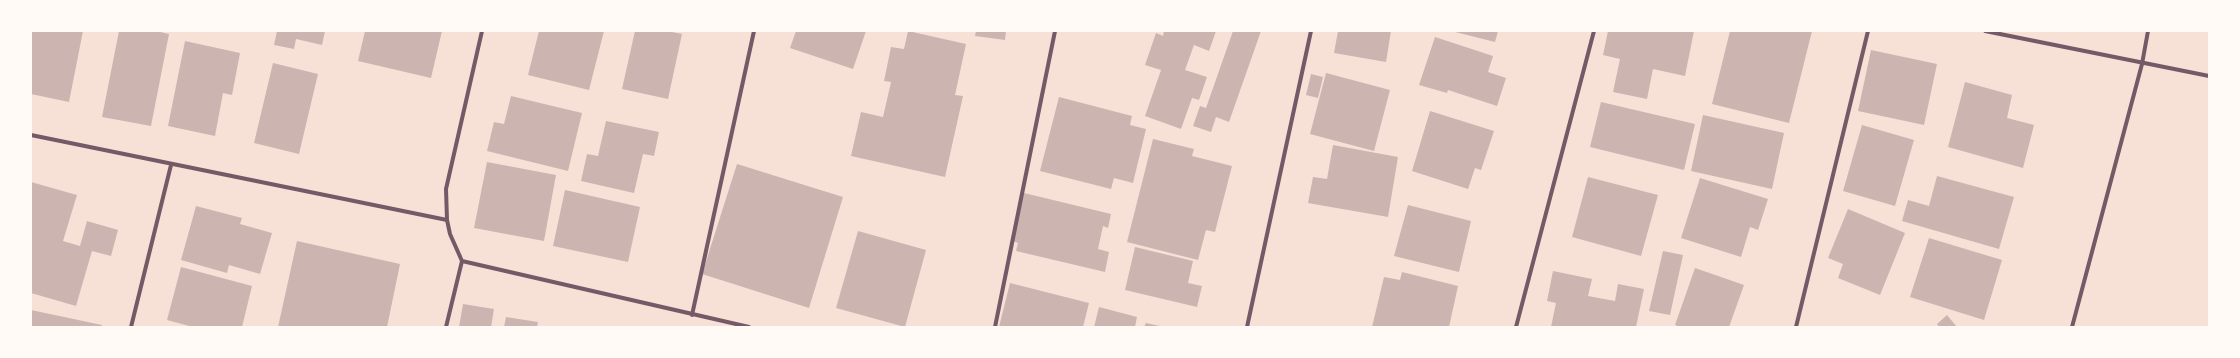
<!DOCTYPE html>
<style>
body{margin:0}
#map{position:relative;width:2240px;height:358px;overflow:hidden;background:#f7e1d7;font-family:Jost,sans-serif}
canvas{display:block}
.frame{position:absolute;inset:0;border:32px solid #fffaf5;pointer-events:none}
</style>
<div id="map">
<canvas width="2240" height="358"></canvas>
<div class="frame"></div>
</div>
<script>
const c = document.querySelector('canvas').getContext('2d');
c.lineJoin = 'round';
function fill(path, color) {
  c.fillStyle = color;
  c.fill(path, 'evenodd');
}
function trace(path, color, width, dash) {
  c.strokeStyle = color;
  c.lineWidth = width;
  c.lineCap = dash ? 'butt' : 'round';
  c.setLineDash(dash || []);
  c.stroke(path);
}
const building = new Path2D(`
 M 31,31 L 83,31 L 69,102 L 31,94 Z
 M 119,31 L 156,31 L 169,34 L 151,126 L 102,117 Z
 M 277,31 L 325,31 L 322,45 L 296,39 L 294,49 L 274,45 Z
 M 365,31 L 442,31 L 431,78 L 358,61 Z
 M 539,31 L 604,31 L 589,90 L 528,75 Z
 M 635,31 L 667,31 L 682,34 L 668,99 L 622,89 Z
 M 796,31 L 866,31 L 853,69 L 790,48 Z
 M 908,31 L 966,44 L 955,95 L 963,96 L 945,177 L 851,156 L 861,112 L 883,117 L 891,82 L 884,81 L 891,47 L 904,49 Z
 M 976,31 L 1006,31 L 1005,40 L 975,36 Z
 M 1164,31 L 1216,31 L 1209,51 L 1194,45 L 1185,70 L 1207,77 L 1199,100 L 1192,98 L 1181,129 L 1145,116 L 1161,70 L 1145,65 L 1156,33 L 1163,36 Z
 M 1233,31 L 1261,31 L 1229,122 L 1216,117 L 1211,132 L 1193,126 L 1200,106 L 1206,108 Z
 M 1338,31 L 1391,31 L 1386,62 L 1334,53 Z
 M 1451,31 L 1498,31 L 1495,42 Z
 M 1608,31 L 1694,31 L 1685,76 L 1653,69 L 1647,99 L 1613,92 L 1620,59 L 1603,55 Z
 M 1730,31 L 1812,31 L 1789,123 L 1712,104 Z
 M 1435,37 L 1493,56 L 1488,72 L 1506,78 L 1497,106 L 1448,90 L 1447,93 L 1419,85 Z
 M 185,41 L 240,53 L 232,95 L 223,93 L 215,136 L 168,126 Z
 M 1871,50 L 1937,64 L 1924,125 L 1858,111 Z
 M 273,63 L 318,74 L 299,154 L 254,143 Z
 M 1326,73 L 1390,90 L 1374,151 L 1310,134 Z
 M 1311,74 L 1323,77 L 1318,98 L 1306,95 Z
 M 1965,82 L 2012,95 L 2007,118 L 2034,125 L 2023,168 L 1948,147 Z
 M 511,96 L 582,113 L 568,171 L 487,151 L 494,122 L 504,124 Z
 M 1059,97 L 1132,116 L 1130,125 L 1146,129 L 1133,183 L 1114,178 L 1111,189 L 1040,171 Z
 M 1601,102 L 1695,124 L 1684,170 L 1590,147 Z
 M 1430,111 L 1494,131 L 1481,170 L 1475,168 L 1468,189 L 1412,171 Z
 M 1703,115 L 1784,133 L 1772,189 L 1691,171 Z
 M 606,121 L 659,132 L 654,156 L 643,154 L 634,193 L 581,181 L 587,154 L 598,156 Z
 M 1862,125 L 1914,140 L 1895,206 L 1843,191 Z
 M 1153,139 L 1194,149 L 1192,156 L 1232,166 L 1215,232 L 1206,230 L 1198,260 L 1127,242 Z
 M 1333,145 L 1398,157 L 1388,217 L 1308,203 L 1313,177 L 1327,179 Z
 M 487,162 L 556,175 L 544,241 L 474,228 Z
 M 737,164 L 843,197 L 809,308 L 702,274 Z
 M 1937,176 L 2014,197 L 1999,249 L 1902,221 L 1908,200 L 1929,206 Z
 M 1588,177 L 1658,195 L 1641,256 L 1572,237 Z
 M 1700,178 L 1768,199 L 1758,230 L 1750,227 L 1741,257 L 1681,238 Z
 M 31,182 L 77,195 L 63,241 L 80,246 L 87,221 L 118,230 L 111,256 L 92,251 L 76,306 L 31,293 Z
 M 565,190 L 640,207 L 628,262 L 553,246 Z
 M 1024,193 L 1111,214 L 1108,228 L 1103,226 L 1098,249 L 1109,252 L 1105,272 L 1016,251 L 1018,243 L 1013,241 Z
 M 1408,205 L 1471,221 L 1459,272 L 1394,256 Z
 M 196,206 L 242,218 L 240,224 L 272,233 L 260,274 L 229,265 L 227,273 L 181,260 Z
 M 1848,209 L 1905,233 L 1880,295 L 1838,278 L 1843,264 L 1828,258 Z
 M 858,231 L 926,250 L 905,327 L 836,308 Z
 M 1929,238 L 2002,260 L 1984,320 L 1910,297 Z
 M 297,241 L 400,264 L 387,327 L 278,327 Z
 M 1135,247 L 1193,261 L 1188,283 L 1202,286 L 1197,307 L 1125,290 Z
 M 1663,251 L 1683,255 L 1670,315 L 1649,311 Z
 M 181,267 L 252,286 L 242,327 L 193,327 L 167,320 Z
 M 1695,268 L 1744,285 L 1729,327 L 1680,327 L 1675,325 Z
 M 1553,271 L 1592,279 L 1588,296 L 1615,301 L 1618,284 L 1644,289 L 1636,327 L 1551,327 L 1556,303 L 1547,301 Z
 M 1402,272 L 1458,286 L 1449,327 L 1372,327 L 1384,277 L 1400,280 Z
 M 1010,283 L 1089,303 L 1083,327 L 999,327 Z
 M 463,304 L 494,309 L 491,327 L 459,327 Z
 M 1099,307 L 1137,317 L 1135,327 L 1094,327 Z
 M 31,310 L 102,325 L 101,327 L 31,327 Z
 M 1947,315 L 1957,327 L 1939,327 L 1937,324 Z
 M 506,317 L 538,322 L 537,327 L 504,327 Z
 M 1146,323 L 1160,326 L 1160,327 L 1144,327 Z`);
const minor = new Path2D(`
 M 1985,31 L 2209,76
 M 31,135 L 447,220
 M 462,261 L 749,327
 M 692,315 L 754,31
 M 131,327 L 171,165
 M 446,327 L 462,261 L 450,234 L 447,220 L 446,189 L 482,31
 M 995,327 L 1055,31
 M 1247,327 L 1311,31
 M 1516,327 L 1594,31
 M 1796,327 L 1868,31
 M 2072,327 L 2142,64 L 2148,31`);
fill(building, '#ccb4b1');
trace(minor, '#755966', 4);
</script>
